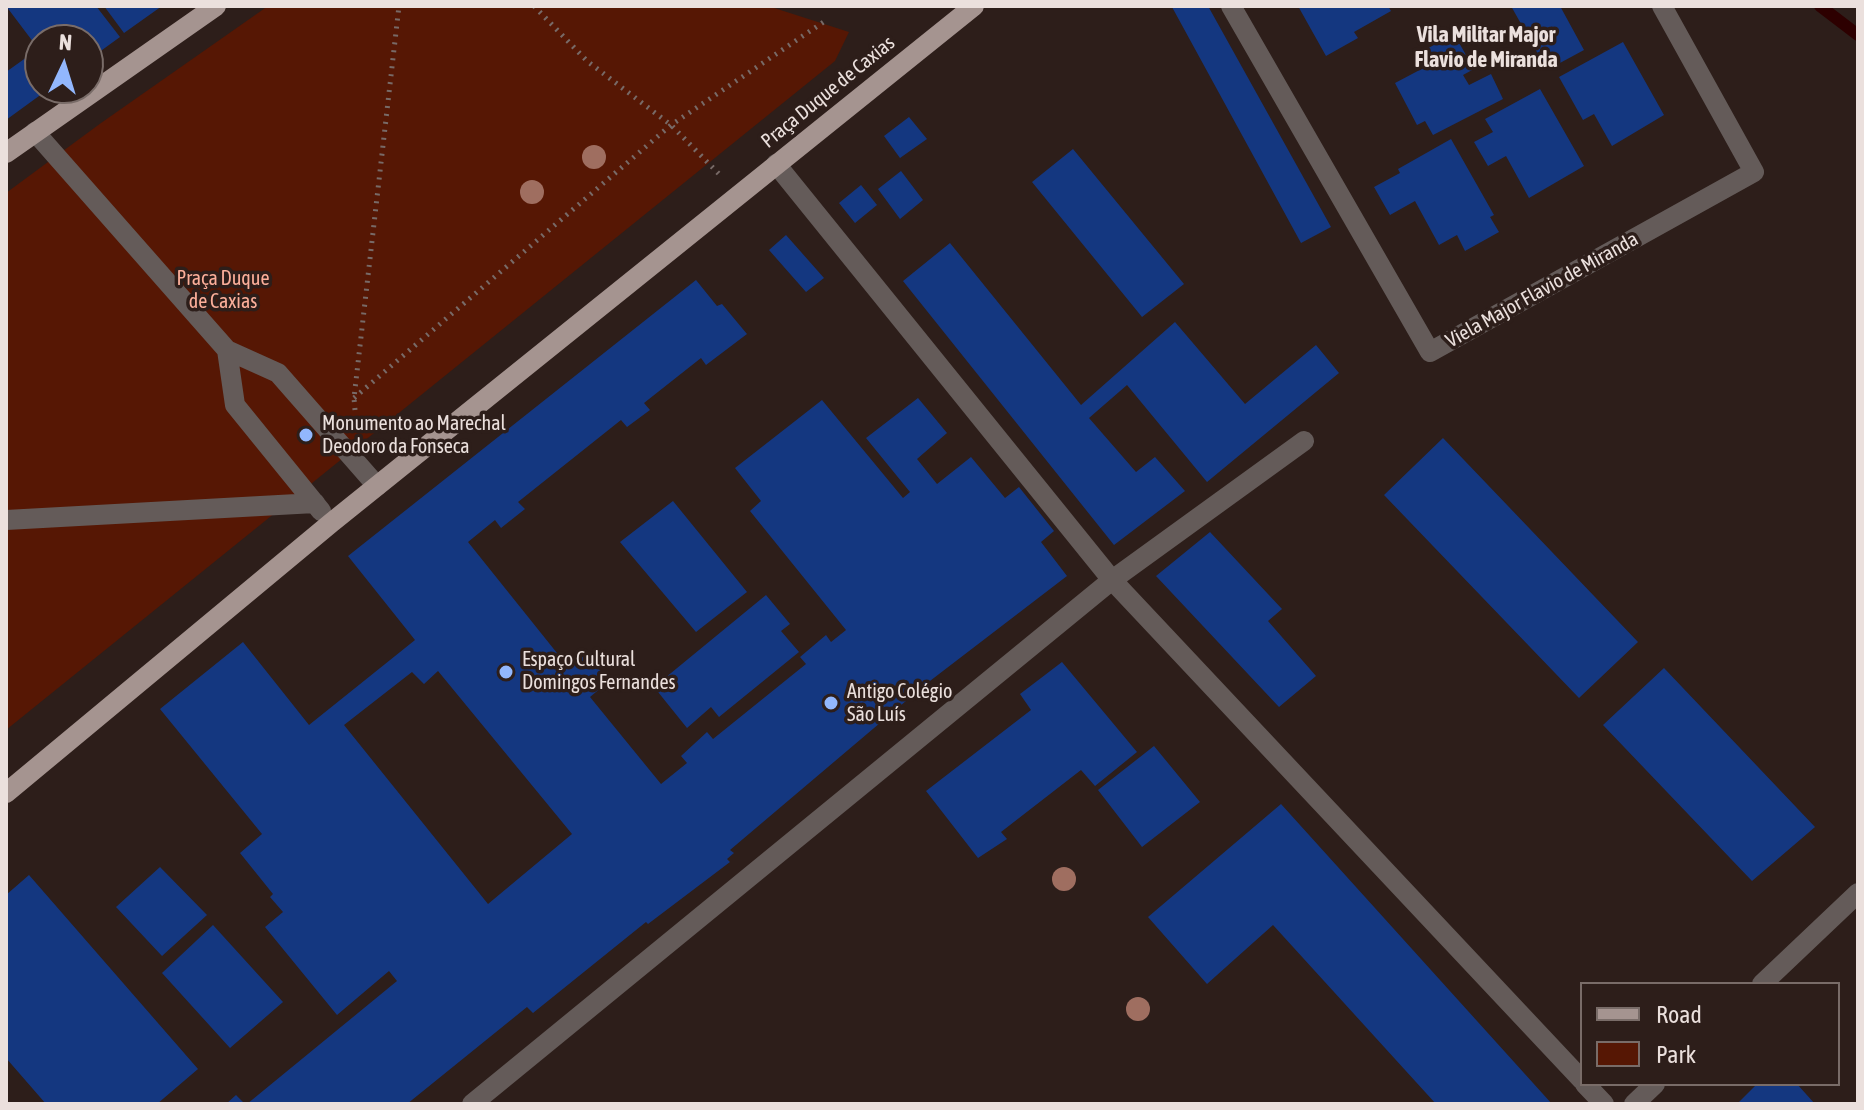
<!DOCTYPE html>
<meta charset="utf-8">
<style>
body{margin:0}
#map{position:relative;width:1864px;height:1110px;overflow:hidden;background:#2d1e1a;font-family:"Asap Condensed",sans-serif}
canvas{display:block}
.frame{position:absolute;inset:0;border:8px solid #ebe0dd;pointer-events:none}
.legend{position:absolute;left:1580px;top:982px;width:260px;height:104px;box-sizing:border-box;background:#2d1e1a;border:2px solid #796c68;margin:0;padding:10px 14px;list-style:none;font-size:24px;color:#ebe0dd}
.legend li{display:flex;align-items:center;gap:16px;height:40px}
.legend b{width:40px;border:2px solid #796c68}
.north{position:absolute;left:24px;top:24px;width:80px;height:80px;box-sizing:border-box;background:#2d1e1a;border:2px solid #796c68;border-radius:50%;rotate:4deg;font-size:22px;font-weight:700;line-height:32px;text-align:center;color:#ebe0dd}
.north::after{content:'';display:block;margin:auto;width:28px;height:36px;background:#92b7fd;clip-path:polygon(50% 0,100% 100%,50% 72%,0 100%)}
</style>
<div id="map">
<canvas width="1864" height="1110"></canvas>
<div class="frame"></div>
<ul class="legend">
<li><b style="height:10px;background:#a59490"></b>Road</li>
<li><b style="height:22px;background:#561704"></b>Park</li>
</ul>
<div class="north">N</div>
</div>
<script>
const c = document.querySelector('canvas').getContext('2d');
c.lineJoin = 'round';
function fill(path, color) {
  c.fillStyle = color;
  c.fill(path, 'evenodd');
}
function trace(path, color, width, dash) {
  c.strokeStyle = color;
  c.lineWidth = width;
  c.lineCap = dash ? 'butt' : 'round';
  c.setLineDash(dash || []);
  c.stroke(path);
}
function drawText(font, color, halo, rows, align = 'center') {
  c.font = font + ' "Asap Condensed",sans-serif';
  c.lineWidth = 7;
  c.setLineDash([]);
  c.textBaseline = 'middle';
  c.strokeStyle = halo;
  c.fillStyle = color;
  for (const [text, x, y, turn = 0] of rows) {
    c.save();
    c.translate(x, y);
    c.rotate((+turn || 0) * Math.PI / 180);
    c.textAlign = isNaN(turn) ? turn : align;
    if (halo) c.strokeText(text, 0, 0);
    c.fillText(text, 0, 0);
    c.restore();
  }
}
const green = new Path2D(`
 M 268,6 L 768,6 L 849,32 L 835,61 L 6,730 L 6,193 L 101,123 Z`);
const stream = new Path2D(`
 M 1820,6 L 1858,35`);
const building = new Path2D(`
 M 6,6 L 96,6 L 120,37 L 91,58 L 88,55 L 88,40 L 40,40 L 40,51 Z
 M 104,6 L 162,6 L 124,33 Z
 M 1174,6 L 1208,6 L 1331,227 L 1301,243 L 1172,7 Z
 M 1298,6 L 1388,6 L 1391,11 L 1354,32 L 1358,38 L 1326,56 Z
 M 1511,6 L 1560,6 L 1584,50 L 1547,70 Z
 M 1454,34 L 1474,69 L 1463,75 L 1469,85 L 1491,74 L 1503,99 L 1433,135 L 1425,121 L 1417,125 L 1395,83 L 1431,64 L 1423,51 Z
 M 1623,42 L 1664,115 L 1612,146 L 1594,114 L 1583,120 L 1559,77 Z
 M 34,52 L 40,59 L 40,88 L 50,88 L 6,120 L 6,72 Z
 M 1540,89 L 1584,166 L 1529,198 L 1506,156 L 1488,166 L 1474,142 L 1493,132 L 1485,119 Z
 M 909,117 L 927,139 L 900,158 L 884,136 Z
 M 1451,139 L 1494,215 L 1490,217 L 1499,232 L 1465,251 L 1457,235 L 1439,245 L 1415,201 L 1390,215 L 1374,187 L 1400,173 L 1398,169 Z
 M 1073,149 L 1184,284 L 1142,317 L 1032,182 Z
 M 901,171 L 923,200 L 900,219 L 878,189 Z
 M 861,185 L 877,205 L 855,223 L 839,203 Z
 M 786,235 L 824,278 L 806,292 L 769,250 Z
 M 950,243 L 1081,405 L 1175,322 L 1245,404 L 1316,345 L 1339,373 L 1207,482 L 1127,385 L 1089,418 L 1136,472 L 1155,457 L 1185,491 L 1114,545 L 903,281 Z
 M 696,280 L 717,306 L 722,304 L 747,334 L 706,365 L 701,358 L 644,403 L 650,410 L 627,427 L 621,420 L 518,502 L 525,509 L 501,528 L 495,520 L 468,542 L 569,668 L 586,654 L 609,681 L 590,697 L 661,784 L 687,763 L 681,756 L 707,732 L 713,739 L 806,664 L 800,657 L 826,635 L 831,642 L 846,630 L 750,511 L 761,501 L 735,468 L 822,400 L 903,498 L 910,492 L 866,438 L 918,398 L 947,433 L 917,459 L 937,484 L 971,457 L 1005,498 L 1019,487 L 1054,531 L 1041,542 L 1067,576 L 926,684 L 730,850 L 734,853 L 727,859 L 730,862 L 648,924 L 646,922 L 533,1013 L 527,1007 L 407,1104 L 247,1104 L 397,981 L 389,971 L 337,1015 L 265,927 L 283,912 L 270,897 L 273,894 L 240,853 L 262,834 L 160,709 L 243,642 L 309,725 L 415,640 L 348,556 ZM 438,671 L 572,834 L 488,904 L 344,725 L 412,672 L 424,684 Z
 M 1443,438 L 1638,642 L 1579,698 L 1384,495 Z
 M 673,501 L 747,592 L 696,632 L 620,542 Z
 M 1210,532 L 1282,609 L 1268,621 L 1316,676 L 1279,707 L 1156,576 Z
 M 766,595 L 790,624 L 781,631 L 799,652 L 719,717 L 711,707 L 687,728 L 654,687 Z
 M 1062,662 L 1137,752 L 1095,786 L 1081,770 L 1001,832 L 1007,839 L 978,858 L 926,791 L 1031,710 L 1020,694 Z
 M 1664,668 L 1815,827 L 1752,881 L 1603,725 Z
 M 1154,746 L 1200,802 L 1142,847 L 1098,790 Z
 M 1281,804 L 1552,1104 L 1436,1104 L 1273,925 L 1207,984 L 1148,917 Z
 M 160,867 L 207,915 L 162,956 L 116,907 Z
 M 29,875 L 198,1069 L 157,1104 L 46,1104 L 6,1058 L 6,895 Z
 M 213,925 L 283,1002 L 230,1048 L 162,973 Z
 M 1757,1084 L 1797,1084 L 1815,1104 L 1737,1104 Z
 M 236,1095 L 245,1104 L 226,1104 Z`);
const path = new Path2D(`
 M 534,6 L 587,61 L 671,125 L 719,174
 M 354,398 L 671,125 L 825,21
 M 355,410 L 354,398 L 399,6`);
const minor = new Path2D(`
 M 1231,6 L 1430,352 L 1754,172 L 1662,6
 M 35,132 L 227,350 L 278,373 L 377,486
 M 776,164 L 1112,580 L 1582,1080
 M 227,350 L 235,405 L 321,511
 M 6,520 L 315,503
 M 1762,984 L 1858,893
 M 1585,1084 L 1604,1104
 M 472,1104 L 1112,580 L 1304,441
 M 1634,1104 L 1655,1084`);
const major = new Path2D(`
 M 6,153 L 216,6
 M 6,793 L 331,523 L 974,6`);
const trees = [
 [594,157],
 [532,192],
 [1064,879],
 [1138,1009]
];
const markers = [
 [306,435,8,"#92b7fd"],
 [506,672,8,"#92b7fd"],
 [831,703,8,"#92b7fd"]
];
const streetNames = [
 ["Praça Duque de Caxias",828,92,-39],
 ["Viela Major Flavio de Miranda",1542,290,-29]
];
const parkNames = [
 ["Praça Duque",223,279],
 ["de Caxias",223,302]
];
const poiNames = [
 ["Monumento ao Marechal",322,424],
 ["Deodoro da Fonseca",322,447],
 ["Espaço Cultural",522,660],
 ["Domingos Fernandes",522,683],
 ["Antigo Colégio",847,692],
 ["São Luís",847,715]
];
const neighbourhoodNames = [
 ["Vila Militar Major",1486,35],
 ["Flavio de Miranda",1486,60]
];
fill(green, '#561704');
trace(stream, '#2d0000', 12);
fill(building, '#143780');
trace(path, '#786a67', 5, [2, 6]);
trace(minor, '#645b59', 20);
trace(major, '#a59490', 20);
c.fillStyle = '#9f6e60';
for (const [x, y] of trees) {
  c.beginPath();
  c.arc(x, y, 12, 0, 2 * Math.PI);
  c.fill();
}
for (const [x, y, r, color] of markers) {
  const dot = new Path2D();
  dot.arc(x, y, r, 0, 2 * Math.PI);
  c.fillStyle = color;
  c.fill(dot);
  trace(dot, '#2d1e1a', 3);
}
drawText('20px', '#ebe0dd', '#2d1e1a', streetNames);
drawText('20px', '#fcaf9a', '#2d1e1a', parkNames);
drawText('20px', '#ebe0dd', '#2d1e1a', poiNames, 'left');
drawText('bold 22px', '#ebe0dd', '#2d1e1a', neighbourhoodNames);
</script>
